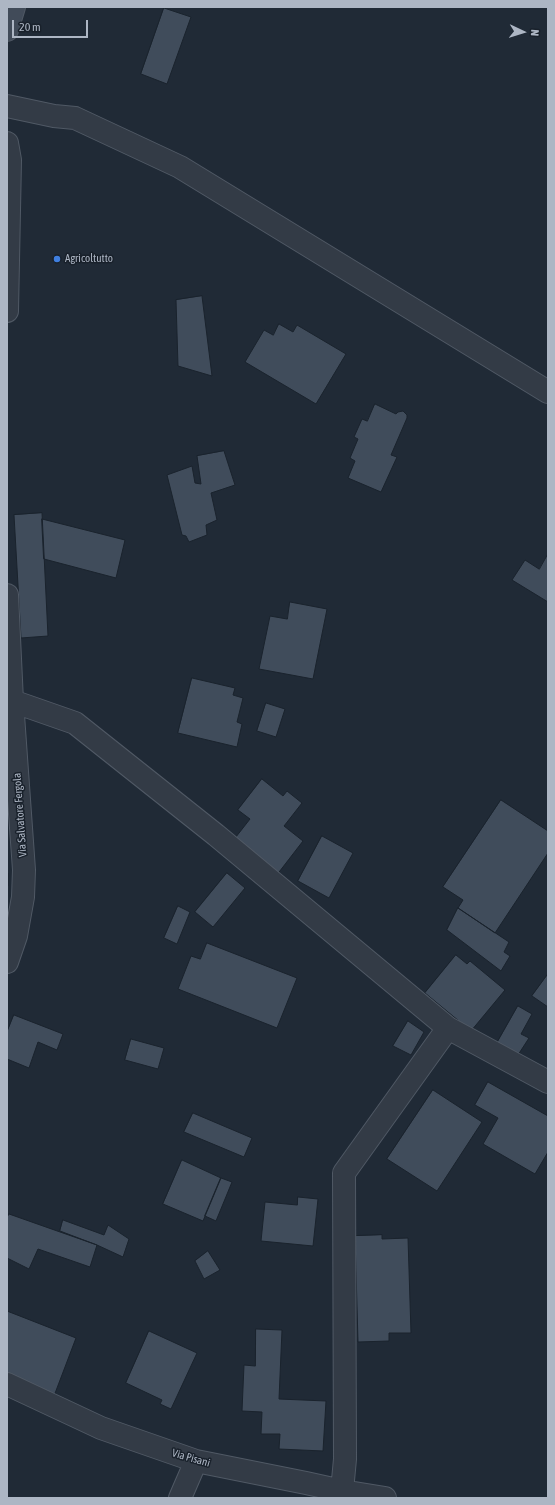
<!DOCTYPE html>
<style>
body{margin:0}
#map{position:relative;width:555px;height:1505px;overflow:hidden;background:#202a36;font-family:"Asap Condensed",sans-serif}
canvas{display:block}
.frame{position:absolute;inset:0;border:8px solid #adb6c4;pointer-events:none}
.north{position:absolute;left:503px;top:12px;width:40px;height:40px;-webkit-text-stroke:3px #19212b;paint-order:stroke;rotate:94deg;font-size:11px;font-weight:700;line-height:16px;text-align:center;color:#adb6c4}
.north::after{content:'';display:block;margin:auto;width:14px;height:18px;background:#adb6c4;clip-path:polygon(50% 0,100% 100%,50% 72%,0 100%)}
.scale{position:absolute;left:12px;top:20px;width:76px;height:18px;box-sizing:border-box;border:2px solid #adb6c4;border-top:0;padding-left:5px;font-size:12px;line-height:14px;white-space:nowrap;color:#adb6c4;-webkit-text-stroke:3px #19212b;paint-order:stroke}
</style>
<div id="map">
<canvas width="555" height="1505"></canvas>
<div class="frame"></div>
<div class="north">N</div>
<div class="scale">20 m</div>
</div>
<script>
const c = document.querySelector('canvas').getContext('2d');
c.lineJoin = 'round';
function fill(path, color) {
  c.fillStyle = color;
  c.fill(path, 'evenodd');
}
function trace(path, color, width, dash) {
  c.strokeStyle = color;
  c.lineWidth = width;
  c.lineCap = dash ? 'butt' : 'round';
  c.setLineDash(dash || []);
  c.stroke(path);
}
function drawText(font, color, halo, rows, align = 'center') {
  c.font = font + ' "Asap Condensed",sans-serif';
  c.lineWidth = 3;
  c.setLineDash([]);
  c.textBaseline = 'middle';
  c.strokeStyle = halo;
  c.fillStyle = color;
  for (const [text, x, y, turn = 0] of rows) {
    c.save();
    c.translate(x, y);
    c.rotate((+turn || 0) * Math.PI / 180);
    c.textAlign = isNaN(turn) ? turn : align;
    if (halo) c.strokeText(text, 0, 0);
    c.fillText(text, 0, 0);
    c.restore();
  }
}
const building = new Path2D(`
 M 164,8 L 191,17 L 167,84 L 141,74 Z
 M 202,296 L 212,376 L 178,366 L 176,300 Z
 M 279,324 L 293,332 L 297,325 L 346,354 L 316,404 L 245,362 L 264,330 L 273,335 Z
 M 375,404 L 396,414 L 398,412 L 403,411 L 407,415 L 407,418 L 391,455 L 397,457 L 381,492 L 348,478 L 355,461 L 350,458 L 358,439 L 354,437 L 362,419 L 367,421 Z
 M 224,451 L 235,485 L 211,493 L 217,520 L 206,525 L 207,535 L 189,542 L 186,536 L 182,535 L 167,475 L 192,466 L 195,483 L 201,484 L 197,456 Z
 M 42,513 L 48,636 L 21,638 L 14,515 Z
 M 42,519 L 125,540 L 116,578 L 44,559 Z
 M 548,554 L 548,602 L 512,580 L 525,560 L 539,569 Z
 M 290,602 L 327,609 L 313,679 L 259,669 L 270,616 L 287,619 Z
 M 192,678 L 235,688 L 233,695 L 243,698 L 237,722 L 242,724 L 237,747 L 178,733 Z
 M 266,703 L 285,709 L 276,737 L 257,731 Z
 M 262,779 L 283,796 L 287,791 L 302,803 L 284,826 L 303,841 L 276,876 L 232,842 L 250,819 L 238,810 Z
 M 501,800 L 548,831 L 548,853 L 495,933 L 458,908 L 463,900 L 443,887 Z
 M 322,836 L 353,853 L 329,898 L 298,881 Z
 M 7,873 L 8,873 L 8,886 L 7,886 Z
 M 227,873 L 245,888 L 213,927 L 195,912 Z
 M 178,906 L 190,912 L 177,944 L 164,938 Z
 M 458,908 L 509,942 L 504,952 L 510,956 L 501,971 L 447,930 Z
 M 207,943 L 297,978 L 277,1028 L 178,989 L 191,956 L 200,959 Z
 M 456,955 L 467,964 L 470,961 L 505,990 L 471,1031 L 425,993 Z
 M 548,974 L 548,1007 L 532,996 Z
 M 518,1006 L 532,1014 L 521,1034 L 529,1038 L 518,1055 L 497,1043 Z
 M 14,1015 L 63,1034 L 57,1050 L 38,1042 L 29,1068 L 7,1059 L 7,1032 Z
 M 408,1021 L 424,1032 L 411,1055 L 393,1046 Z
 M 131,1039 L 164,1048 L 158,1069 L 125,1060 Z
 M 488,1082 L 548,1116 L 548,1152 L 535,1174 L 483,1144 L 498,1118 L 475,1105 Z
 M 433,1090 L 482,1122 L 437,1191 L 387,1159 Z
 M 193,1113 L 252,1138 L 244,1157 L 184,1132 Z
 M 182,1160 L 221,1178 L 203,1221 L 163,1204 Z
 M 221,1178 L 232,1182 L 216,1221 L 205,1216 Z
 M 298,1197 L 318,1199 L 313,1246 L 261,1241 L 265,1202 L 297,1205 Z
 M 9,1214 L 97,1245 L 90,1267 L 38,1249 L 29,1269 L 7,1258 L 7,1218 Z
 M 63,1220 L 104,1235 L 108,1225 L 129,1239 L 123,1257 L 97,1245 L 60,1231 Z
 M 382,1235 L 382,1239 L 408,1238 L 411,1333 L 389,1333 L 389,1341 L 358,1342 L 355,1236 Z
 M 208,1251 L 220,1270 L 204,1279 L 195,1261 Z
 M 7,1311 L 76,1338 L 54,1396 L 7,1375 Z
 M 256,1329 L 282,1330 L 279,1399 L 326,1401 L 323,1451 L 279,1449 L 280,1434 L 261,1434 L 262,1412 L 242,1411 L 244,1365 L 255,1366 Z
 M 149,1331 L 197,1353 L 171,1409 L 160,1404 L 162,1400 L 126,1383 Z`);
const minor = new Path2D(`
 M 7,106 L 54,116 L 75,118 L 180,167 L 548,392
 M 7,143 L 10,160 L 7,311
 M 7,595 L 12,701 L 24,870 L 23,897 L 16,936 L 7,962
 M 12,701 L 75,723 L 216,835 L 448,1028 L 548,1082
 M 7,1384 L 101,1428 L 196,1461 L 306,1483 L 342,1491 L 385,1498
 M 342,1491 L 345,1459 L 344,1173 L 448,1028
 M 180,1498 L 196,1461`);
const secondary = new Path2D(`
 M 7,30 L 14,7`);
const markers = [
 [57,259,4,"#3f7fe0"]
];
const poiNames = [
 ["Agricoltutto",65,259]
];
const streetNames = [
 ["Via Salvatore Fergola",20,815,-94],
 ["Via Pisani",191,1458,16]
];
fill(building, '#404c5b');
trace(building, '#1a232d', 1);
trace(minor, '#505965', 24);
trace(secondary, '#505965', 24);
trace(minor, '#333b46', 22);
trace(secondary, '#414b59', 22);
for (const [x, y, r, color] of markers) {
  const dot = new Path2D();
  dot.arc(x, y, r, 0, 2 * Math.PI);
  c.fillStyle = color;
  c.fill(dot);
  trace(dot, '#19212b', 1.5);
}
drawText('11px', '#adb6c4', '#19212b', poiNames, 'left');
drawText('11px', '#adb6c4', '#19212b', streetNames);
</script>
